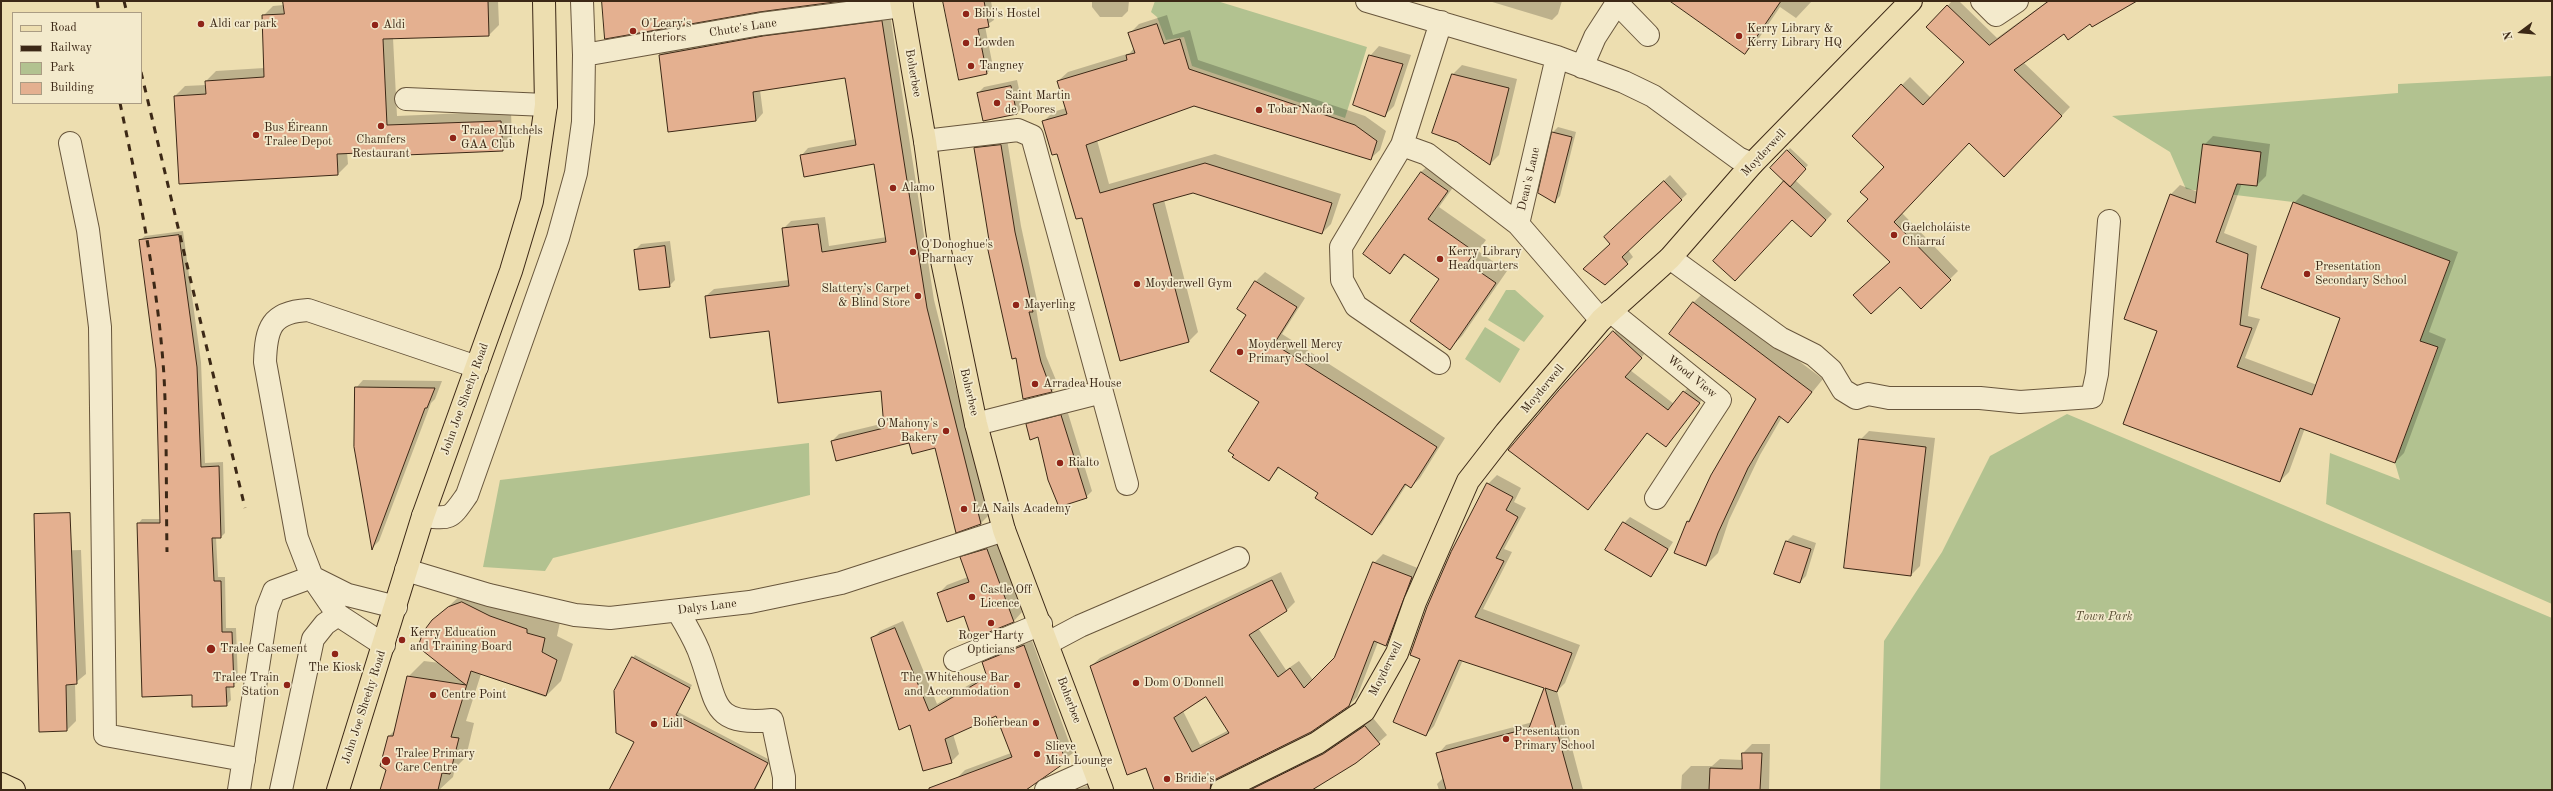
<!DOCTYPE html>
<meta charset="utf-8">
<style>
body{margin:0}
#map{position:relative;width:2553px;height:791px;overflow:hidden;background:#eddeb0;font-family:"Old Standard TT",serif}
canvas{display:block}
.frame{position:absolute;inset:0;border:2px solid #3c2816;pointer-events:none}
.legend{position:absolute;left:12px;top:12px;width:130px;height:92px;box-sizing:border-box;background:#f3eacc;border:1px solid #aa9c83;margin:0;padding:5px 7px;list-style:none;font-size:12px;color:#3c2816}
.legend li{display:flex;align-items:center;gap:8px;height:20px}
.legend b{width:20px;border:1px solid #aa9c83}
.north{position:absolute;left:2501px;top:12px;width:40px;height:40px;-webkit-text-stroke:3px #f3eacc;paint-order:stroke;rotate:254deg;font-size:11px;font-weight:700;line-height:16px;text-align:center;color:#3c2816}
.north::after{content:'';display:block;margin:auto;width:14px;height:18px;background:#3c2816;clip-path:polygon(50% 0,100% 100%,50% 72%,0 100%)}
</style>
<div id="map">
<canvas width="2553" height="791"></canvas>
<div class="frame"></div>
<ul class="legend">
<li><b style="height:5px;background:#eddeb0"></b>Road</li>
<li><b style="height:5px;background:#3c2816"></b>Railway</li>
<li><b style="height:11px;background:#b2c290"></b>Park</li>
<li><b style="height:11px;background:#e4b090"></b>Building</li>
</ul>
<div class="north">N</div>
</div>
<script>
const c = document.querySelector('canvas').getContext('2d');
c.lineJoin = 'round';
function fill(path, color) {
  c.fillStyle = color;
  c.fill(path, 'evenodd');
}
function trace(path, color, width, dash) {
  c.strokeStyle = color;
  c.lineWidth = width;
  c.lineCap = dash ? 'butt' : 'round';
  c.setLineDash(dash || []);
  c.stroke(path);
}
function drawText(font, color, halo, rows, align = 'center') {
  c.font = font + ' "Old Standard TT",serif';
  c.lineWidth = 3.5;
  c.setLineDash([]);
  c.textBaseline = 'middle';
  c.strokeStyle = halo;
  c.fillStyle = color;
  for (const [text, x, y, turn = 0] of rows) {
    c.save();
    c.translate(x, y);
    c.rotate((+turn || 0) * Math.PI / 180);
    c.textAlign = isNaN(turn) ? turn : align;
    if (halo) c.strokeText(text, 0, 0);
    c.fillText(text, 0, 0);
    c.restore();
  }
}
const green = new Path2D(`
 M 1155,1 L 1217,1 L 1367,47 L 1345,118 L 1192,66 L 1184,37 L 1166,40 L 1157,17 L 1151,12 Z
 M 2552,76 L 2552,604 L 2326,504 L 2330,453 L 2400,480 L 2395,463 L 2438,348 L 2420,341 L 2450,261 L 2293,202 L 2186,189 L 2170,152 L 2112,116 L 2398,93 L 2398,84 Z
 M 1506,290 L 1515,290 L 1544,316 L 1524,342 L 1488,320 Z
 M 1485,327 L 1520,349 L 1500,383 L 1465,359 Z
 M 2067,414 L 2552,618 L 2552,790 L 1880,790 L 1884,641 L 1942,552 L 1990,456 Z
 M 809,443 L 810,495 L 553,558 L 545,571 L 483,567 L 500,480 Z`);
const shadow = new Path2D(`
 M 284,1 L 498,1 L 499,25 L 489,35 L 393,38 L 397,116 L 511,111 L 512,140 L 502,150 L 347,152 L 348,164 L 338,174 L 175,96 L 185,86 L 206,85 L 206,81 L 216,71 L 264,68 L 263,16 L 273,6 L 284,5 Z
 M 944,1 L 991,1 L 994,20 L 985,26 L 993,67 L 987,73 Z
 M 1092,1 L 1129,1 L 1128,11 L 1122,17 L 1100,17 L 1092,7 Z
 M 1489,1 L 1562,1 L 1558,14 L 1552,20 Z
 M 1672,1 L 1812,1 L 1796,18 L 1780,7 L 1757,41 L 1745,53 Z
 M 1952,1 L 1959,1 L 1997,38 L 2048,1 L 2132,1 L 2091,23 L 2064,32 L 2023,62 L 2070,107 L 2012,168 L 1969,142 L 1902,213 L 1958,271 L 1921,308 L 1900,286 L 1863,287 L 1891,261 L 1869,199 L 1885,167 L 1902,85 L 1910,77 L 1931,98 L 1965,62 L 1928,27 Z
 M 890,14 L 934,300 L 988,516 L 980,524 L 936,447 L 910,442 L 832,441 L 839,434 L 885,423 L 882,390 L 706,296 L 714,289 L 789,280 L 783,229 L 791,221 L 825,217 L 829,246 L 887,237 L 875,162 L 801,156 L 808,148 L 856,139 L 846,77 L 760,90 L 763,113 L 756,121 L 660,55 L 667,48 Z
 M 1167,15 L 1173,35 L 1190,30 L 1198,60 L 1365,116 L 1386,131 L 1380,150 L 1370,159 L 1194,105 L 1097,140 L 1109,184 L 1215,154 L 1341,194 L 1331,224 L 1322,233 L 1193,192 L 1164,200 L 1198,332 L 1189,341 L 1083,216 L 1043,122 L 1053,112 L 1066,108 L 1058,81 L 1068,72 L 1130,53 L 1134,48 L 1130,33 L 1139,24 Z
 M 1379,46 L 1411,55 L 1394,106 L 1385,115 L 1370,56 Z
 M 1462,65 L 1517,79 L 1499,155 L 1490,164 L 1457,141 L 1433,133 L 1453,74 Z
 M 1017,80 L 1023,107 L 1017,113 L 978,93 L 984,87 Z
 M 1558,127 L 1576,132 L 1560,196 L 1555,201 L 1539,192 L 1553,132 Z
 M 2213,136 L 2270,144 L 2266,176 L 2257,185 L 2242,183 L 2224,233 L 2257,246 L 2248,316 L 2260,319 L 2245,358 L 2317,385 L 2341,317 L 2294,203 L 2303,194 L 2458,252 L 2429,332 L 2446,339 L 2404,453 L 2395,462 L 2305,428 L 2289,472 L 2280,481 L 2158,331 L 2125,318 L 2171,194 L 2180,185 L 2198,192 L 2204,145 Z
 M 1007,139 L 1021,226 L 1038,305 L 1036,308 L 1039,326 L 1046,356 L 1058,385 L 1052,391 L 1024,398 L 1017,357 L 987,241 L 989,239 L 975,148 L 981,142 Z
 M 1790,148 L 1808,165 L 1795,180 L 1832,214 L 1817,230 L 1785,181 L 1771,168 Z
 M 1433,161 L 1459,179 L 1439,207 L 1486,240 L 1478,251 L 1507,271 L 1462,336 L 1450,348 L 1440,278 L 1406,254 L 1390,272 L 1421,172 Z
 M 1670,175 L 1687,194 L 1628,250 L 1633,257 L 1605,284 L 1611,231 Z
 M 183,231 L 201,362 L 205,463 L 223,462 L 225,533 L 221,537 L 216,537 L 218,577 L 225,577 L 226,628 L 236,628 L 238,682 L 230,686 L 231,700 L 226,705 L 193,694 L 138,524 L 142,519 L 161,519 L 157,368 L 140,240 L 145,236 Z
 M 670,241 L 675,280 L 669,286 L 635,250 L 641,244 Z
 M 1265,272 L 1305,298 L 1282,334 L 1445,438 L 1420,478 L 1411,487 L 1407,484 L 1381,524 L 1372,533 L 1319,492 L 1280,467 L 1269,480 L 1247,315 L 1238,309 L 1256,281 Z
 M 1705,291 L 1823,379 L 1788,422 L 1782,417 L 1760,455 L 1729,520 L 1718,553 L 1706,565 L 1676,553 L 1688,521 L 1757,399 L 1693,303 Z
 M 1621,325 L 1648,350 L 1630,370 L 1674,404 L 1690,385 L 1705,396 L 1666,446 L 1648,432 L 1587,509 L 1559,391 Z
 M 363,380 L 442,381 L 435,399 L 431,403 L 379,541 L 372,548 L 356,388 Z
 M 1067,410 L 1092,491 L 1086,497 L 1039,435 L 1027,425 L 1033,418 Z
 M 1869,431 L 1935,438 L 1920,566 L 1911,575 L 1860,440 Z
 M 1497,475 L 1521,488 L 1514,502 L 1526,508 L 1504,549 L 1512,552 L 1483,609 L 1580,645 L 1565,683 L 1557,691 L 1583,790 L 1439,790 L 1437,784 L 1444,777 L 1438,754 L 1446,745 L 1533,722 L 1545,687 L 1463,660 L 1434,726 L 1426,735 L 1421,659 L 1451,552 L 1488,484 Z
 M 1630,517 L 1673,542 L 1651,576 L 1624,523 Z
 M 1793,535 L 1816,543 L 1806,576 L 1800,582 L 1776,574 L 1787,541 Z
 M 996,540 L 1022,612 L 1014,621 L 964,614 L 938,594 L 947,585 L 968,577 L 961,558 L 970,549 Z
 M 81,550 L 86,674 L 75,683 L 76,721 L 67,730 L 45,551 Z
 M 1383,554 L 1420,569 L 1394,637 L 1386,645 L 1378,642 L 1357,697 L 1348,706 L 1219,776 L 1219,788 L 1223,790 L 1155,790 L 1146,766 L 1091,666 L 1100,658 L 1281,572 L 1295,602 L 1287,610 L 1258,628 L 1286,670 L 1299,661 L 1313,680 L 1335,658 L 1374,563 ZM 1207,696 L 1229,730 L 1200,745 L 1183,711 Z
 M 465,591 L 560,622 L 557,636 L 573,644 L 561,681 L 545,697 L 481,674 L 466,721 L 474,723 L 466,757 L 455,768 L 453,777 L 439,790 L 381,790 L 387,769 L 389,736 L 395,730 L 408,677 L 424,661 L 440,663 L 433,621 Z
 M 903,621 L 937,704 L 987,674 L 983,663 L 991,655 L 1031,638 L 1073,753 L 1024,790 L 962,790 L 957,778 L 965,770 L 1011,753 L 997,714 L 953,734 L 959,754 L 951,762 L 911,724 L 872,639 L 880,631 Z
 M 635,655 L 692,685 L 678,712 L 770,760 L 755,790 L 610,790 L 636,742 L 633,658 Z
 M 1373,718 L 1387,735 L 1356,762 L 1310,790 L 1243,790 L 1332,746 Z
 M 1752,744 L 1770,744 L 1769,790 L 1681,790 L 1682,775 L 1691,766 L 1712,766 L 1720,759 L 1743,760 L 1743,753 Z
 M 1092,784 L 1094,790 L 1075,790 Z`);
const building = new Path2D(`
 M 283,1 L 488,1 L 489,36 L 383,39 L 387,125 L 501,121 L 503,151 L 405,155 L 405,151 L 337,154 L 338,175 L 179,184 L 174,96 L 206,94 L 205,81 L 264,77 L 262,15 L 284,14 Z
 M 602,1 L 842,1 L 759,12 L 605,39 Z
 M 943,1 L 984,1 L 989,27 L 978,29 L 987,74 L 959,80 Z
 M 1670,1 L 1781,1 L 1745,54 Z
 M 2049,1 L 2137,1 L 2092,27 L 2090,24 L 2068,40 L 2064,34 L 2014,70 L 2062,116 L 2004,177 L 1969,143 L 1894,222 L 1951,280 L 1921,309 L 1900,287 L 1871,314 L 1853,295 L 1890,262 L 1847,221 L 1868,199 L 1860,192 L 1884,167 L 1852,136 L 1901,84 L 1923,105 L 1964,62 L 1926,27 L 1947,5 L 1989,45 Z
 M 882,21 L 927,308 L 981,524 L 956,533 L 935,448 L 912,454 L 909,443 L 836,461 L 831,441 L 884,428 L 881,391 L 778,403 L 769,331 L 710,338 L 705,296 L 789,286 L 782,228 L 818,224 L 822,252 L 886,242 L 874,164 L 804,177 L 800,155 L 856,145 L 845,78 L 753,92 L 756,121 L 668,132 L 659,55 L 763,36 Z
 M 1157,24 L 1164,44 L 1180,39 L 1189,69 L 1355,125 L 1377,141 L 1371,160 L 1194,106 L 1086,145 L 1100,193 L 1205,163 L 1332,203 L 1322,234 L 1193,193 L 1153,204 L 1189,342 L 1120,361 L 1082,218 L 1076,219 L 1057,154 L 1052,155 L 1042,121 L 1067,114 L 1057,81 L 1127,60 L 1126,55 L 1135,53 L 1128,33 Z
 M 1369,55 L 1403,64 L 1385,117 L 1353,105 Z
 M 1452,74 L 1509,88 L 1490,165 L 1457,142 L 1432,133 Z
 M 1011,86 L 1017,114 L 983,121 L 977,93 Z
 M 1552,132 L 1572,137 L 1555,203 L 1538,193 Z
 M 2203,144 L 2261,152 L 2257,186 L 2237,184 L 2216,242 L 2248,254 L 2240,325 L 2252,328 L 2237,367 L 2312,395 L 2340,318 L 2261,288 L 2293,202 L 2450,261 L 2420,341 L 2438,347 L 2395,463 L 2300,428 L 2280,482 L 2123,424 L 2157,331 L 2124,319 L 2170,194 L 2195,203 Z
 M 1001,145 L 1015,232 L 1033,312 L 1029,312 L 1034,332 L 1041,362 L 1052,392 L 1023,399 L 1016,358 L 1012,359 L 986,241 L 989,240 L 974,148 Z
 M 1787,150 L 1806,169 L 1790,187 L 1770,168 Z
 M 1421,172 L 1448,191 L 1428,219 L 1475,252 L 1467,263 L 1496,283 L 1450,350 L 1410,321 L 1439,279 L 1404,254 L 1390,274 L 1363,254 Z
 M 1664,181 L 1682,200 L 1622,257 L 1628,264 L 1605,285 L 1583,269 L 1610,244 L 1604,237 Z
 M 1784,181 L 1826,220 L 1811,237 L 1792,220 L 1735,281 L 1713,261 Z
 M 179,235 L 197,367 L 201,467 L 219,466 L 221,538 L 212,538 L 214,581 L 221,581 L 222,632 L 232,632 L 234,687 L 226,687 L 227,706 L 192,707 L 192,695 L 142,697 L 137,523 L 160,523 L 156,369 L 139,240 Z
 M 665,246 L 670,287 L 639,290 L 634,250 Z
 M 1255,281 L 1297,307 L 1274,344 L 1437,447 L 1411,488 L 1405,484 L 1372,535 L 1315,498 L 1318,493 L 1278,467 L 1269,481 L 1232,457 L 1234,455 L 1228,451 L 1259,402 L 1210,371 L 1246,315 L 1237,309 Z
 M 1693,302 L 1812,392 L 1788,423 L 1779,416 L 1748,468 L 1718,533 L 1706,566 L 1674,553 L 1687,521 L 1689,522 L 1711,475 L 1756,399 L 1669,334 Z
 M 1613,331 L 1642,358 L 1625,377 L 1668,410 L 1683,391 L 1700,403 L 1666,447 L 1647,433 L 1588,510 L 1508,450 L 1559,390 Z
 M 355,387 L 435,388 L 427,408 L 425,408 L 372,550 L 354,447 Z
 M 1061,415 L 1087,498 L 1059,507 L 1048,480 L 1038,437 L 1030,440 L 1026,424 Z
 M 1859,439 L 1926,447 L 1911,576 L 1844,568 Z
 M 1487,483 L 1513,497 L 1506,510 L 1518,517 L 1496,558 L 1504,561 L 1475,617 L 1572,653 L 1557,692 L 1545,688 L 1573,790 L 1446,790 L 1436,753 L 1529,728 L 1544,688 L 1459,660 L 1426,736 L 1393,722 L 1420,659 L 1410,655 L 1427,607 L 1451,552 Z
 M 70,513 L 77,684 L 66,685 L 67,731 L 39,732 L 34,514 Z
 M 1623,522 L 1668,549 L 1651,577 L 1605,550 Z
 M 1786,541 L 1811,549 L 1800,583 L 1774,574 Z
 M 987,549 L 1014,622 L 972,639 L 964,616 L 947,622 L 937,593 L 969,582 L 960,557 Z
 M 1373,562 L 1412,577 L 1386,646 L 1374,641 L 1349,706 L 1311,732 L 1216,779 L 1211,783 L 1210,790 L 1154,790 L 1146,768 L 1127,775 L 1090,666 L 1272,580 L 1287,611 L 1249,635 L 1278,677 L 1290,668 L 1304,688 L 1334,658 ZM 1206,697 L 1229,733 L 1192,752 L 1174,718 Z
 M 462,602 L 490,616 L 527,629 L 527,633 L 545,638 L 542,652 L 557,660 L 546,696 L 471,671 L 451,737 L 459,738 L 450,774 L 442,773 L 438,790 L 380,790 L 386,770 L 380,766 L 388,736 L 393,736 L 407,676 L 466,685 L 418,647 L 423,632 L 432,620 L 448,607 Z
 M 895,628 L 929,711 L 987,677 L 982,662 L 1024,645 L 1066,762 L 1026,790 L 929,790 L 929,788 L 1012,757 L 996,716 L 945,739 L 952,763 L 923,771 L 910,725 L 899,730 L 871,638 Z
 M 632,657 L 690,688 L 676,715 L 768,763 L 754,790 L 609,790 L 634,742 L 616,733 L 614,691 Z
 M 1365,726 L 1380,744 L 1356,763 L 1312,790 L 1250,790 L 1323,754 Z
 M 1742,753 L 1762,753 L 1760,790 L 1709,790 L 1710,768 L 1742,769 Z`);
const minor = new Path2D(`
 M 1367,1 L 1557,57 L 1624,82 L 1653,96 L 1738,158 L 1752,164
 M 1982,1 L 1996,15 L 2017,1
 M 584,55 L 761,24 L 902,6
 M 1582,67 L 1595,37 L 1617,3 L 1648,35
 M 406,99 L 546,105
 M 925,141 L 1018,130 L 1032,136 L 1127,484
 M 70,143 L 88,230 L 100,327 L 105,735 L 244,760
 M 1402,145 L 1427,154 L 1518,224 L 1601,320
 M 1518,224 L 1557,57
 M 1670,258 L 1780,338 L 1814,355 L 1831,370 L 1843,390 L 1856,398 L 1868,394 L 1889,398 L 1980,398 L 2020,402 L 2092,397 L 2097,374 L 2109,221
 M 1610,311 L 1720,400 L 1656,498
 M 1439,363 L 1356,306 L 1342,280 L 1341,247 L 1402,145 L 1441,22
 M 976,424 L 1102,392
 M 423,516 C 452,519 450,519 467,495 L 558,238 L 576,173 L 583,122 L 584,55 L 582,1
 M 406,570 L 489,595 L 575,615 L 610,618 L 750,602 L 841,583 L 1004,530
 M 678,611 C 686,626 696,641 701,657 C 718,704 711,726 772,720 L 784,777 L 784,790
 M 1048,643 L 1080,626 L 1238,558
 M 384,645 L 338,615 L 312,577 L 297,538 L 265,362 C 266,328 271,312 308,310 L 477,367
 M 955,660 L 1041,624
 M 239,790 L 267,609 L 274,591 L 312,577 L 348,595 L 396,607
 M 281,790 L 313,639 L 325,624 L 338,615
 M 1046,790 L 1095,768`);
const major = new Path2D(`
 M 901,1 L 925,141 L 940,251 L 976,424 L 1004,530 L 1102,790
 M 1,784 L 14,790
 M 338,790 L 423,516 L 511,271 L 532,201 L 546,105 L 544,1
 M 1222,790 L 1317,743 L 1364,711 L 1397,653 L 1415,602 L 1468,481 L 1506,432 L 1601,320 L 1670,258 L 1752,164 L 1911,1`);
const rail = new Path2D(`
 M 97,1 L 99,13
 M 124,1 L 127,13
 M 141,72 L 245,508
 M 120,103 C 139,193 158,284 164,376 C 167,434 166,493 167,552`);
const markers = [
 [966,14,4,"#8f2418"],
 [201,24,4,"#8f2418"],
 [375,25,4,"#8f2418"],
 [633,31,4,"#8f2418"],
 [1739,36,4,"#8f2418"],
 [966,43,4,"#8f2418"],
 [971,66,4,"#8f2418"],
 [997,103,4,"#8f2418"],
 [1259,110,4,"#8f2418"],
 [381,126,4,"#8f2418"],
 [256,135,4,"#8f2418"],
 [453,138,4,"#8f2418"],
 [893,188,4,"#8f2418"],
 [1894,235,4,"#8f2418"],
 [913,252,4,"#8f2418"],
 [1440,259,4,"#8f2418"],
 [2307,274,4,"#8f2418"],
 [1137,284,4,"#8f2418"],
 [918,296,4,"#8f2418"],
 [1016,305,4,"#8f2418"],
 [1240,352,4,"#8f2418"],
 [1035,384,4,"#8f2418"],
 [946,431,4,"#8f2418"],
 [1060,463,4,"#8f2418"],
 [964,509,4,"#8f2418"],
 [972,597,4,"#8f2418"],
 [991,623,4,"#8f2418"],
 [402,640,4,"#8f2418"],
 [211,649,5,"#8f2418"],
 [335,654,4,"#8f2418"],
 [1136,683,4,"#8f2418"],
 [287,685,4,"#8f2418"],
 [1017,685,4,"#8f2418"],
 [433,695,4,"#8f2418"],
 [1036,723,4,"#8f2418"],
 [654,724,4,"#8f2418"],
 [1506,739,4,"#8f2418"],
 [1037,754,4,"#8f2418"],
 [386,761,5,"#8f2418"],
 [1167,779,4,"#8f2418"]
];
const poiNames = [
 ["Bibi's Hostel",974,14],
 ["Aldi car park",209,24],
 ["O'Leary's",641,24],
 ["Interiors",641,38],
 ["Aldi",383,25],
 ["Kerry Library &",1747,29],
 ["Kerry Library HQ",1747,43],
 ["Lowden",974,43],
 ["Tangney",979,66],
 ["Saint Martin",1005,96],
 ["de Poores",1005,110],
 ["Tobar Naofa",1267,110],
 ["Bus Éireann",264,128],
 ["Tralee Depot",264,142],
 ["Tralee MItchels",461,131],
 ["GAA Club",461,145],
 ["Chamfers",381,140,"center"],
 ["Restaurant",381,154,"center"],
 ["Alamo",901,188],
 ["Gaelcholáiste",1902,228],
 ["Chiarraí",1902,242],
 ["O'Donoghue's",921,245],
 ["Pharmacy",921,259],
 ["Kerry Library",1448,252],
 ["Headquarters",1448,266],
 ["Presentation",2315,267],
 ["Secondary School",2315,281],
 ["Moyderwell Gym",1145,284],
 ["Slattery’s Carpet",910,289,"right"],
 ["& Blind Store",910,303,"right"],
 ["Mayerling",1024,305],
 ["Moyderwell Mercy",1248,345],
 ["Primary School",1248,359],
 ["Arradea House",1043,384],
 ["O'Mahony's",938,424,"right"],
 ["Bakery",938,438,"right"],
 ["Rialto",1068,463],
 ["LA Nails Academy",972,509],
 ["Castle Off",980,590],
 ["Licence",980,604],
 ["Kerry Education",410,633],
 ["and Training Board",410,647],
 ["Roger Harty",991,636,"center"],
 ["Opticians",991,650,"center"],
 ["Tralee Casement",220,649],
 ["The Kiosk",335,668,"center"],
 ["Tralee Train",279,678,"right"],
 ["Station",279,692,"right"],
 ["The Whitehouse Bar",1009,678,"right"],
 ["and Accommodation",1009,692,"right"],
 ["Dom O'Donnell",1144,683],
 ["Centre Point",441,695],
 ["Boherbean",1028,723,"right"],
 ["Lidl",662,724],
 ["Presentation",1514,732],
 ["Primary School",1514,746],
 ["Slieve",1045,747],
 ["Mish Lounge",1045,761],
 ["Tralee Primary",395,754],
 ["Care Centre",395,768],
 ["Bridie's",1175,779]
];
const streetNames = [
 ["Chute's Lane",743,28,-9],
 ["Boherbee",913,73,80],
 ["Moyderwell",1764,153,-47],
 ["Dean's Lane",1529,179,-77],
 ["Wood View",1692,377,39],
 ["Moyderwell",1543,389,-50],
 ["Boherbee",969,392,77],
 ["John Joe Sheehy Road",465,399,-70],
 ["Dalys Lane",707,607,-7],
 ["Moyderwell",1386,669,-63],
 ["Boherbee",1069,700,69],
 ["John Joe Sheehy Road",364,707,-72]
];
const parkNames = [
 ["Town Park",2104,617]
];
fill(green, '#b2c290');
fill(shadow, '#0003');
fill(building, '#e4b090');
trace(building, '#3c2816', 1);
trace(minor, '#68563c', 24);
trace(major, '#3c2816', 24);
trace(minor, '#f3eacc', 22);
trace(major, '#eddeb0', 22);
trace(rail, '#3c2816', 3, [7, 7]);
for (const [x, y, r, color] of markers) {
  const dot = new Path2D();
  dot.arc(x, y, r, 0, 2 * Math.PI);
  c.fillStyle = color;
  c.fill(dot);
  trace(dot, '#f3eacc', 1.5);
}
drawText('12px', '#3c2816', '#f3eacc', poiNames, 'left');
drawText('12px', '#3c2816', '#f3eacc', streetNames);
drawText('italic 12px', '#5a4e34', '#f3eacc', parkNames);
</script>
